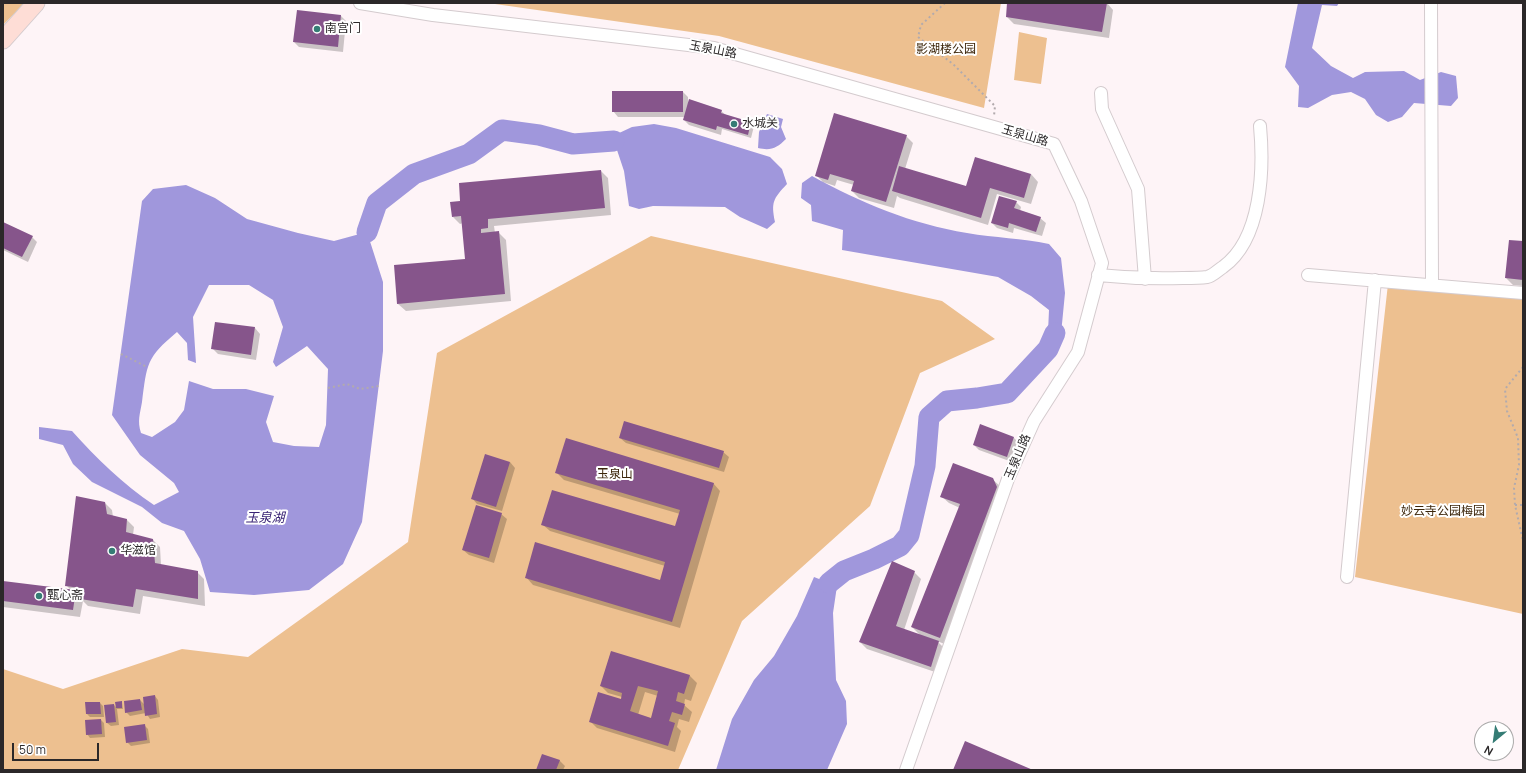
<!DOCTYPE html>
<meta charset="utf-8">
<style>
body{margin:0}
#map{position:relative;width:1526px;height:773px;overflow:hidden;background:#fef4f7;font-family:Manrope,sans-serif}
canvas{display:block}
.frame{position:absolute;inset:0;border:4px solid #2b2829;pointer-events:none}
.north{position:absolute;left:1474px;top:721px;width:40px;height:40px;box-sizing:border-box;background:#fff;border:1px solid #aaa9a9;border-radius:50%;rotate:209deg;font-size:11px;font-weight:700;line-height:16px;text-align:center;color:#2b2829}
.north::after{content:'';display:block;margin:auto;width:14px;height:18px;background:#357c75;clip-path:polygon(50% 0,100% 100%,50% 72%,0 100%)}
.scale{position:absolute;left:12px;top:743px;width:87px;height:18px;box-sizing:border-box;border:2px solid #2b2829;border-top:0;padding-left:5px;font-size:12px;line-height:14px;white-space:nowrap;color:#2b2829;-webkit-text-stroke:3px #fff;paint-order:stroke}
</style>
<div id="map">
<canvas width="1526" height="773"></canvas>
<div class="frame"></div>
<div class="north">N</div>
<div class="scale">50 m</div>
</div>
<script>
const c = document.querySelector('canvas').getContext('2d');
c.lineJoin = 'round';
function fill(path, color) {
  c.fillStyle = color;
  c.fill(path, 'evenodd');
}
function trace(path, color, width, dash) {
  c.strokeStyle = color;
  c.lineWidth = width;
  c.lineCap = dash ? 'butt' : 'round';
  c.setLineDash(dash || []);
  c.stroke(path);
}
function drawText(font, color, halo, rows, align = 'center') {
  c.font = font + ' Manrope,"Noto Sans SC",sans-serif';
  c.lineWidth = 4;
  c.setLineDash([]);
  c.textBaseline = 'middle';
  c.strokeStyle = halo;
  c.fillStyle = color;
  for (const [text, x, y, turn = 0] of rows) {
    c.save();
    c.translate(x, y);
    c.rotate((+turn || 0) * Math.PI / 180);
    c.textAlign = isNaN(turn) ? turn : align;
    if (halo) c.strokeText(text, 0, 0);
    c.fillText(text, 0, 0);
    c.restore();
  }
}
const green = new Path2D(`
 M 3,3 L 25,3 L 3,25 Z
 M 488,3 L 1001,3 L 984,108 L 719,36 Z
 M 1019,32 L 1047,38 L 1041,84 L 1014,80 Z
 M 651,236 L 942,301 L 995,339 L 920,373 L 870,506 L 742,621 L 678,770 L 3,770 L 3,669 L 63,689 L 182,649 L 248,657 L 408,542 L 437,353 Z
 M 1388,284 L 1523,296 L 1523,614 L 1355,577 Z`);
const water = new Path2D(`
 M 1298,3 L 1339,3 L 1337,6 L 1322,5 L 1312,48 L 1331,66 L 1353,78 L 1365,72 L 1404,71 L 1420,80 L 1441,72 L 1456,76 L 1458,98 L 1451,106 L 1414,103 L 1402,117 L 1388,122 L 1376,115 L 1365,99 L 1351,92 L 1332,95 L 1308,108 L 1298,107 L 1299,86 L 1285,67 Z
 M 767,114 L 783,119 L 781,127 L 786,139 C 777,148 771,151 758,148 L 759,132 Z
 M 654,124 L 676,128 L 770,157 L 782,169 L 787,184 C 773,199 771,202 775,222 L 767,229 L 740,217 L 725,207 L 653,206 L 639,209 L 629,206 L 624,171 L 614,141 L 617,134 L 632,127 Z
 M 812,176 C 861,203 912,224 967,233 C 995,238 1022,238 1049,244 L 1061,258 L 1065,293 L 1061,334 L 1048,332 L 1049,310 L 1031,296 L 998,277 L 842,250 L 843,230 L 812,221 L 811,205 L 801,198 L 802,183 Z
 M 186,185 L 215,198 L 247,219 L 298,233 L 334,241 L 367,232 L 383,282 L 383,351 L 362,522 L 343,564 L 309,590 L 254,595 L 210,592 L 200,559 L 184,531 L 162,523 L 142,507 L 92,482 L 73,464 L 63,445 L 39,439 L 39,427 L 72,431 C 96,458 123,484 154,505 L 179,492 L 174,483 L 140,455 L 112,415 L 142,201 L 153,189 ZM 209,285 L 249,285 L 273,300 L 283,327 L 273,362 L 276,367 L 307,346 L 328,369 L 326,425 L 319,447 L 294,446 L 273,442 L 266,422 L 274,396 L 246,389 L 213,389 L 189,381 L 184,410 L 175,422 L 152,437 L 141,433 C 137,421 140,414 142,402 C 147,364 146,358 177,332 L 187,343 L 188,360 L 196,363 L 193,317 Z
 M 814,577 L 837,586 L 833,613 L 836,680 L 846,701 L 847,724 L 827,770 L 716,770 L 732,719 L 754,680 L 774,656 L 797,616 Z`);
const shadow = new Path2D(`
 M 1008,3 L 1107,3 L 1113,10 L 1109,38 L 1014,24 L 1007,17 Z
 M 298,11 L 341,16 L 346,21 L 343,52 L 299,47 L 294,42 Z
 M 683,92 L 688,97 L 688,105 L 721,111 L 726,115 L 751,123 L 754,126 L 751,138 L 722,129 L 721,135 L 689,125 L 684,120 L 685,117 L 618,117 L 613,111 Z
 M 906,136 L 913,143 L 905,169 L 967,187 L 1031,174 L 1038,182 L 1031,204 L 997,194 L 988,225 L 900,198 L 897,196 L 894,208 L 859,198 L 852,191 L 854,185 L 837,180 L 835,186 L 823,182 L 816,175 Z
 M 601,171 L 608,178 L 611,215 L 494,226 L 495,233 L 498,232 L 506,240 L 511,301 L 406,311 L 398,304 L 466,260 L 463,223 L 460,224 L 453,217 Z
 M 1016,202 L 1021,207 L 1020,211 L 1040,218 L 1046,223 L 1042,236 L 1014,228 L 1013,233 L 997,228 L 992,223 Z
 M 3,223 L 32,237 L 37,242 L 28,262 L 3,250 Z
 M 1523,242 L 1523,286 L 1513,285 L 1506,278 Z
 M 255,328 L 260,334 L 256,360 L 218,354 L 212,348 Z
 M 620,438 L 723,452 L 729,457 L 724,472 L 626,443 Z
 M 1014,438 L 1019,443 L 1012,462 L 979,450 L 974,445 Z
 M 510,462 L 515,468 L 502,511 L 477,504 L 472,498 Z
 M 557,473 L 713,483 L 720,491 L 680,628 L 533,585 L 526,577 L 661,581 L 665,566 L 550,531 L 542,524 L 676,528 L 680,514 L 564,480 Z
 M 992,479 L 1000,486 L 947,645 L 937,641 L 945,649 L 938,673 L 867,649 L 860,642 L 914,572 L 921,579 L 904,630 L 921,636 L 912,627 L 960,508 L 949,503 L 941,496 Z
 M 105,503 L 112,510 L 113,517 L 127,520 L 134,527 L 133,535 L 153,540 L 160,547 L 161,565 L 197,572 L 204,579 L 205,606 L 143,596 L 140,614 L 88,606 L 83,601 L 80,617 L 3,607 L 3,582 L 72,591 L 66,585 Z
 M 501,514 L 507,519 L 494,563 L 469,555 L 463,550 Z
 M 611,652 L 690,676 L 697,683 L 691,701 L 685,699 L 684,705 L 692,712 L 689,722 L 679,719 L 677,727 L 681,731 L 675,752 L 597,728 L 590,721 L 621,700 L 622,697 L 608,693 L 601,686 ZM 645,692 L 658,696 L 651,719 L 638,715 Z
 M 155,696 L 158,700 L 160,717 L 150,719 L 146,713 L 130,716 L 126,712 L 140,700 L 145,705 Z
 M 122,702 L 123,709 L 117,709 L 119,725 L 111,726 L 107,723 L 105,706 L 114,705 L 117,708 L 116,703 Z
 M 100,703 L 103,706 L 104,717 L 90,717 L 87,714 Z
 M 101,720 L 104,723 L 105,737 L 90,738 L 87,734 Z
 M 144,725 L 148,729 L 150,743 L 131,746 L 127,742 Z
 M 559,760 L 565,766 L 563,770 L 537,770 Z`);
const river = new Path2D(`
 M 367,232 L 377,203 L 414,174 L 469,154 L 502,130 L 539,135 L 573,144 L 614,141
 M 829,583 L 844,571 L 874,559 L 900,546 L 909,535 L 925,466 L 929,417 L 947,401 L 977,398 L 1007,393 L 1048,349 L 1055,333`);
const building = new Path2D(`
 M 1007,3 L 1107,3 L 1102,32 L 1006,17 Z
 M 297,10 L 341,15 L 338,47 L 293,42 Z
 M 612,91 L 683,91 L 683,112 L 612,112 Z
 M 689,99 L 722,110 L 721,113 L 751,122 L 748,135 L 717,126 L 716,130 L 683,120 Z
 M 834,113 L 907,135 L 886,202 L 851,191 L 854,181 L 830,174 L 828,180 L 815,176 Z
 M 975,157 L 1031,174 L 1024,198 L 990,188 L 981,218 L 892,191 L 899,166 L 966,186 Z
 M 601,170 L 605,208 L 488,219 L 488,228 L 481,229 L 481,233 L 499,231 L 505,294 L 397,304 L 394,265 L 465,259 L 461,216 L 452,217 L 450,202 L 460,201 L 459,183 Z
 M 999,196 L 1017,201 L 1014,208 L 1041,217 L 1036,232 L 1009,223 L 1008,228 L 991,223 Z
 M 3,222 L 33,236 L 22,257 L 3,248 Z
 M 1509,240 L 1523,241 L 1523,280 L 1505,278 Z
 M 215,322 L 255,327 L 251,355 L 211,349 Z
 M 624,421 L 724,451 L 719,468 L 619,438 Z
 M 980,424 L 1014,437 L 1007,457 L 973,445 Z
 M 566,438 L 714,483 L 672,622 L 525,578 L 535,542 L 660,580 L 665,562 L 541,525 L 552,490 L 675,526 L 680,510 L 555,473 Z
 M 485,454 L 510,462 L 496,507 L 471,499 Z
 M 953,463 L 993,478 L 997,487 L 940,638 L 911,627 L 960,504 L 940,497 Z
 M 76,496 L 105,502 L 107,514 L 127,519 L 126,532 L 153,539 L 155,563 L 198,571 L 198,599 L 136,589 L 133,607 L 80,599 L 81,588 L 65,586 Z
 M 476,505 L 502,513 L 489,558 L 462,550 Z
 M 892,561 L 915,571 L 896,626 L 939,641 L 931,667 L 859,642 Z
 M 3,581 L 76,590 L 73,610 L 3,601 Z
 M 611,651 L 690,675 L 684,694 L 678,692 L 676,701 L 685,704 L 682,715 L 672,712 L 669,721 L 675,723 L 668,746 L 589,722 L 598,692 L 621,699 L 622,693 L 600,686 ZM 638,686 L 658,691 L 651,718 L 630,711 Z
 M 155,695 L 157,714 L 145,716 L 143,697 Z
 M 140,699 L 142,710 L 125,713 L 124,701 Z
 M 122,701 L 122,708 L 116,708 L 115,702 Z
 M 85,702 L 100,702 L 101,714 L 86,714 Z
 M 114,704 L 116,722 L 106,723 L 104,705 Z
 M 101,719 L 102,734 L 86,735 L 85,720 Z
 M 145,724 L 147,740 L 126,743 L 124,727 Z
 M 965,741 L 1033,770 L 953,770 Z
 M 542,754 L 560,760 L 556,770 L 536,770 Z`);
const path = new Path2D(`
 M 945,3 L 921,25 L 918,37 L 953,64 L 995,106 L 994,116
 M 121,354 L 147,367
 M 1523,367 L 1505,389 L 1507,411 L 1518,438 L 1519,465 L 1514,488 L 1515,505 L 1523,541
 M 328,388 L 347,384 L 360,389 L 379,386
 M 1515,505 L 1523,505`);
const street = new Path2D(`
 M 360,3 L 433,15 L 714,48 L 1054,144 L 1081,201 L 1102,263 L 1078,352 L 1034,421 L 1008,479 L 906,770
 M 1431,3 L 1432,285
 M 1101,93 L 1102,109 L 1138,189 L 1145,279
 M 1098,275 C 1127,278 1154,279 1183,278 C 1191,278 1200,278 1207,277 C 1213,276 1218,270 1223,267 C 1262,239 1264,169 1260,126
 M 1308,275 L 1523,293
 M 1347,577 L 1375,280`);
const secondary = new Path2D(`
 M 3,40 L 36,3`);
const markers = [
 [317,29,4,"#357c75"],
 [734,124,4,"#357c75"],
 [112,551,4,"#357c75"],
 [39,596,4,"#357c75"]
];
const poiNames = [
 ["南宫门",325,29],
 ["水城关",742,124],
 ["华滋馆",120,551],
 ["甄心斋",47,596]
];
const streetNames = [
 ["玉泉山路",713,50,11],
 ["玉泉山路",1025,136,16],
 ["玉泉山路",1018,457,-67]
];
const parkNames = [
 ["影湖楼公园",946,50],
 ["玉泉山",615,475],
 ["妙云寺公园梅园",1443,512]
];
const waterNames = [
 ["玉泉湖",265,518]
];
fill(green, '#edc090');
fill(water, '#a097dc');
fill(shadow, '#0003');
trace(river, '#a097dc', 21);
fill(building, '#86558b');
trace(street, '#d4cbce', 14);
trace(secondary, '#d4cbce', 19);
trace(path, '#b2aaad', 2, [2, 3]);
trace(street, '#fff', 12);
trace(secondary, '#feddd6', 17);
for (const [x, y, r, color] of markers) {
  const dot = new Path2D();
  dot.arc(x, y, r, 0, 2 * Math.PI);
  c.fillStyle = color;
  c.fill(dot);
  trace(dot, '#fff', 1.5);
}
drawText('12px', '#2b2829', '#fff', poiNames, 'left');
drawText('12px', '#2b2829', '#fff', streetNames);
drawText('12px', '#3b250a', '#fff', parkNames);
drawText('italic 13px', '#3a2575', '#fff', waterNames);
</script>
